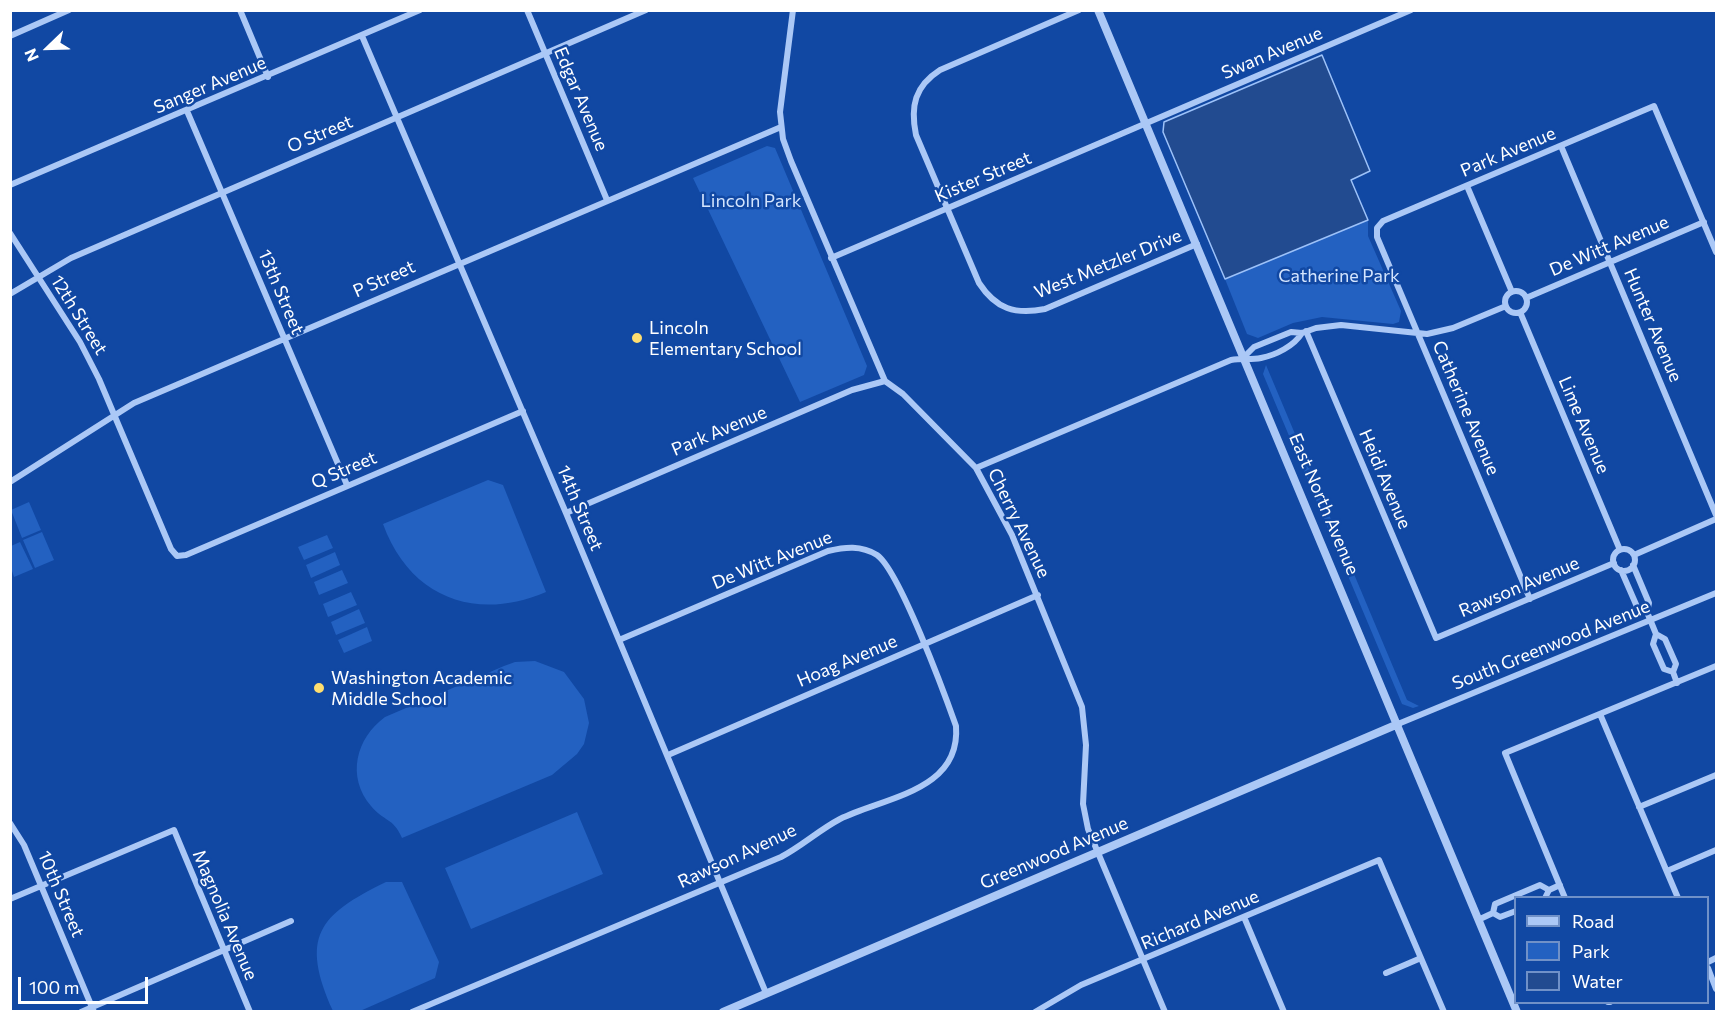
<!DOCTYPE html>
<style>
body{margin:0}
#map{position:relative;width:1727px;height:1022px;overflow:hidden;background:#1148a3;font-family:Commissioner,sans-serif}
canvas{display:block}
.frame{position:absolute;inset:0;border:12px solid #fff;pointer-events:none}
.legend{position:absolute;left:1514px;top:896px;width:195px;height:108px;box-sizing:border-box;background:#1148a3;border:2px solid #7091c8;margin:0;padding:8px 10px;list-style:none;font-size:18px;color:#fff}
.legend li{display:flex;align-items:center;gap:12px;height:30px}
.legend b{width:30px;border:2px solid #7091c8}
.north{position:absolute;left:18px;top:18px;width:60px;height:60px;-webkit-text-stroke:4px #1148a3;paint-order:stroke;rotate:247deg;font-size:16px;font-weight:700;line-height:24px;text-align:center;color:#fff}
.north::after{content:'';display:block;margin:auto;width:21px;height:27px;background:#fff;clip-path:polygon(50% 0,100% 100%,50% 72%,0 100%)}
.scale{position:absolute;left:18px;top:977px;width:130px;height:27px;box-sizing:border-box;border:3px solid #fff;border-top:0;padding-left:8px;font-size:18px;line-height:21px;white-space:nowrap;color:#fff;-webkit-text-stroke:4px #1148a3;paint-order:stroke}
</style>
<div id="map">
<canvas width="1727" height="1022"></canvas>
<div class="frame"></div>
<ul class="legend">
<li><b style="height:8px;background:#abc8f6"></b>Road</li>
<li><b style="height:16px;background:#2361c1"></b>Park</li>
<li><b style="height:16px;background:#224b90"></b>Water</li>
</ul>
<div class="north">N</div>
<div class="scale">100 m</div>
</div>
<script>
const c = document.querySelector('canvas').getContext('2d');
c.lineJoin = 'round';
function fill(path, color) {
  c.fillStyle = color;
  c.fill(path, 'evenodd');
}
function trace(path, color, width, dash) {
  c.strokeStyle = color;
  c.lineWidth = width;
  c.lineCap = dash ? 'butt' : 'round';
  c.setLineDash(dash || []);
  c.stroke(path);
}
function drawText(font, color, halo, rows, align = 'center') {
  c.font = font + ' Commissioner,sans-serif';
  c.lineWidth = 5;
  c.setLineDash([]);
  c.textBaseline = 'middle';
  c.strokeStyle = halo;
  c.fillStyle = color;
  for (const [text, x, y, turn = 0] of rows) {
    c.save();
    c.translate(x, y);
    c.rotate((+turn || 0) * Math.PI / 180);
    c.textAlign = isNaN(turn) ? turn : align;
    if (halo) c.strokeText(text, 0, 0);
    c.fillText(text, 0, 0);
    c.restore();
  }
}
const green = new Path2D(`
 M 767,146 L 775,148 L 867,366 L 864,375 L 800,402 L 693,178 Z
 M 1368,220 L 1368,236 L 1401,311 L 1399,322 L 1393,324 L 1322,317 L 1293,323 L 1258,338 L 1247,334 L 1225,279 Z
 M 1266,365 L 1407,700 L 1419,706 L 1413,708 L 1402,704 L 1263,374 Z
 M 488,480 L 503,485 L 546,592 C 476,622 410,598 383,524 Z
 M 29,502 L 41,530 L 22,538 L 11,510 Z
 M 42,532 L 54,560 L 35,568 L 23,540 Z
 M 327,535 L 333,548 L 304,560 L 298,547 Z
 M 20,542 L 33,569 L 14,577 L 11,568 L 11,546 Z
 M 335,552 L 340,565 L 311,578 L 306,565 Z
 M 342,570 L 348,583 L 319,595 L 314,582 Z
 M 351,592 L 357,605 L 328,617 L 323,604 Z
 M 359,609 L 365,623 L 336,635 L 331,622 Z
 M 367,627 L 372,641 L 344,653 L 338,640 Z
 M 535,661 L 564,672 L 584,699 L 589,723 L 584,744 L 577,754 L 552,775 L 402,838 C 393,817 384,822 371,806 C 346,777 356,738 385,717 L 504,666 L 515,662 Z
 M 577,812 L 603,874 L 471,929 L 445,868 Z
 M 386,882 L 402,882 L 439,962 L 435,978 L 360,1011 L 333,1011 C 300,937 318,915 386,882 Z`);
const water = new Path2D(`
 M 1322,55 L 1370,171 L 1351,180 L 1368,220 L 1225,279 L 1163,132 L 1164,122 Z`);
const minor = new Path2D(`
 M 240,10 L 268,77
 M 527,10 L 607,200
 M 793,10 L 780,112 L 783,139 L 791,161 L 885,381 L 903,394 L 976,468 L 1012,535 L 1082,707 L 1086,745 L 1083,804 L 1088,829 L 1165,1012
 M 1079,10 L 940,70 C 915,86 910,106 916,135 L 979,283 C 996,309 1015,315 1045,309 L 1197,244
 M 10,36 L 69,10
 M 362,36 L 566,513 L 766,993
 M 187,111 L 347,485
 M 1561,146 L 1716,515
 M 10,185 L 420,10
 M 1467,186 L 1512,292
 M 10,233 L 80,342 L 99,379 L 171,549 L 177,556 L 186,555 L 523,411
 M 831,258 L 1411,10
 M1505 302a11 11 0 1 1 22 0a11 11 0 1 1-22 0Z
 M 10,294 L 71,258 L 646,10
 M 1526,298 L 1704,222
 M 1520,312 L 1620,550
 M 1306,331 L 1436,638 L 1614,563
 M 1244,357 L 1254,347 L 1291,332 L 1302,333 L 1316,328 L 1341,325 L 1427,334 L 1453,328 L 1506,306
 M 976,468 L 1231,360 C 1242,358 1251,360 1261,358 C 1276,355 1294,346 1302,333
 M 10,482 L 134,403 L 781,127
 M 566,513 L 852,390 L 885,381
 M1613 560a11 11 0 1 1 22 0a11 11 0 1 1-22 0Z
 M 1634,555 L 1716,519
 M 1633,565 L 1649,603 L 1647,612 L 1656,634 L 1665,639 L 1676,664 L 1673,672 L 1677,683
 M 1621,570 L 1638,609 L 1647,612
 M 1530,599 L 1377,237 L 1377,228 L 1383,221 L 1654,106 L 1716,252
 M 1656,634 L 1653,644 L 1664,669 L 1673,672
 M 1600,714 L 1678,898
 M 1398,724 L 1716,593
 M 668,755 L 1038,595
 M 1639,807 L 1716,775
 M 10,823 L 24,845 L 94,1012
 M 1667,871 L 1716,850
 M 1545,898 L 1549,890 L 1560,885
 M 1565,898 L 1505,753 L 1716,666
 M 10,899 L 174,830 L 250,1012
 M 1493,913 L 1495,904 L 1540,885 L 1549,890
 M 1244,917 L 1284,1012
 M 1480,919 L 1493,913 L 1500,917 L 1516,911
 M 1708,962 L 1716,958
 M 1708,968 L 1716,989
 M 1386,973 L 1421,958
 M 1608,1002 L 1610,1002
 M 81,1012 L 291,921
 M 412,1012 L 781,857 C 802,846 819,830 840,819 C 885,797 961,791 956,726 C 945,695 899,570 877,555 C 861,545 845,547 828,551 L 619,640
 M 1035,1012 L 1081,985 L 1379,860 L 1444,1012`);
const tertiary = new Path2D(`
 M 1098,10 L 1517,1012
 M 723,1012 L 1398,724`);
const markers = [
 [637,338,6,"#ffde6f"],
 [319,688,6,"#ffde6f"]
];
const streetNames = [
 ["Swan Avenue",1272,53,-23],
 ["Sanger Avenue",210,85,-23],
 ["Edgar Avenue",581,99,67],
 ["O Street",320,134,-23],
 ["Park Avenue",1508,152,-23],
 ["Kister Street",983,177,-23],
 ["De Witt Avenue",1609,246,-23],
 ["West Metzler Drive",1108,264,-22],
 ["P Street",384,279,-24],
 ["13th Street",281,292,67],
 ["12th Street",79,315,58],
 ["Hunter Avenue",1653,325,67],
 ["Catherine Avenue",1466,408,67],
 ["Lime Avenue",1584,425,67],
 ["Park Avenue",719,431,-23],
 ["Q Street",344,470,-23],
 ["Heidi Avenue",1385,479,67],
 ["East North Avenue",1324,504,67],
 ["14th Street",580,508,67],
 ["Cherry Avenue",1019,523,64],
 ["De Witt Avenue",772,560,-22],
 ["Rawson Avenue",1519,587,-23],
 ["South Greenwood Avenue",1551,645,-22],
 ["Hoag Avenue",847,661,-23],
 ["Greenwood Avenue",1054,853,-23],
 ["Rawson Avenue",737,856,-25],
 ["10th Street",61,894,67],
 ["Magnolia Avenue",225,915,67],
 ["Richard Avenue",1200,920,-23]
];
const parkNames = [
 ["Lincoln Park",751,201],
 ["Catherine Park",1339,276]
];
const poiNames = [
 ["Lincoln",649,328],
 ["Elementary School",649,349],
 ["Washington Academic",331,678],
 ["Middle School",331,699]
];
fill(green, '#2361c1');
fill(water, '#224b90');
trace(water, '#9dc2f9', 1.5);
trace(minor, '#abc8f6', 6);
trace(tertiary, '#abc8f6', 8);
for (const [x, y, r, color] of markers) {
  const dot = new Path2D();
  dot.arc(x, y, r, 0, 2 * Math.PI);
  c.fillStyle = color;
  c.fill(dot);
  trace(dot, '#1148a3', 2);
}
drawText('18px', '#fff', '#1148a3', streetNames);
drawText('18px', '#d4e5fe', '#1148a3', parkNames);
drawText('18px', '#fff', '#1148a3', poiNames, 'left');
</script>
